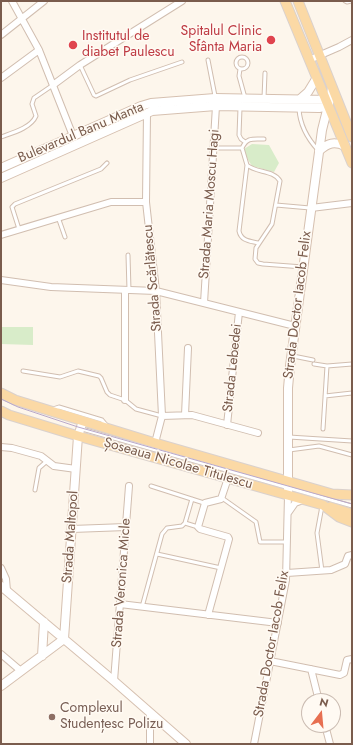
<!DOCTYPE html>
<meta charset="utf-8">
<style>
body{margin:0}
#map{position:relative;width:353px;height:745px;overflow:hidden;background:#fdf6ec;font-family:Jost,sans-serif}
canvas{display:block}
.frame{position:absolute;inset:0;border:2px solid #7a5c4d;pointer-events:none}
.north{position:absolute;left:301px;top:693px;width:40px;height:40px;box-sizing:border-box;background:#fffaf3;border:1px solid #cabbb1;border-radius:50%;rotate:16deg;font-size:11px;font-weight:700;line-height:16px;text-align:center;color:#7a5c4d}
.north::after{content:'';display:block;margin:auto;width:14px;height:18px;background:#e76f51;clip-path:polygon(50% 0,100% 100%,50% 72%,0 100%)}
</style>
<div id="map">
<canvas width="353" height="745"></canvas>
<div class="frame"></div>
<div class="north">N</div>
</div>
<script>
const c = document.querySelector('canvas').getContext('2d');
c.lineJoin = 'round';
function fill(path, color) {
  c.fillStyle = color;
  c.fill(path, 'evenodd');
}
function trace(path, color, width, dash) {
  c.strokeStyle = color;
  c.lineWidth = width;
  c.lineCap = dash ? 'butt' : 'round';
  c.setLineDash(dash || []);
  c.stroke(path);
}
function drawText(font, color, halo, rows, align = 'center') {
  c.font = font + ' Jost,sans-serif';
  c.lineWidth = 3;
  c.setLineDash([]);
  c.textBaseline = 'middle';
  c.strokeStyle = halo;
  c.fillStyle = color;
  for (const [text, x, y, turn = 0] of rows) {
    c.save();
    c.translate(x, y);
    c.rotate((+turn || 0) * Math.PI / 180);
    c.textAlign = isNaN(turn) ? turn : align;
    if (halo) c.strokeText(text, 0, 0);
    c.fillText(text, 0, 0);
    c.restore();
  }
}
const green = new Path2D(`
 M 252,144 L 269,145 L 279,163 L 274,172 L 252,166 L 247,158 L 244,149 Z
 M 1,327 L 33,327 L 33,345 L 1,344 Z`);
const lane = new Path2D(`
 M 345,1 L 347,2 L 351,1
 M236 63a6 6 0 1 1 12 0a6 6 0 1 1-12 0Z
 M 208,60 L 215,96
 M 80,65 L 94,95 L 96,96 L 130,80 L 182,62
 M 240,69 L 239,76 L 245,98
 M 264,98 L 265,73
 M 240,108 L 239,135 L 241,139 L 245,142
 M 299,109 C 300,126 307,138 318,150
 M 1,137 C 12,133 31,128 36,116 L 32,104 L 34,98 L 53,85
 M 214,148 L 242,148
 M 247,165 C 256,173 274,170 280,181 L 272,224 L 256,248 L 255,259 L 258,263 L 263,264 L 303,267
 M 276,205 L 310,208
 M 58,217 L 65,237
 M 19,229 L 12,207 L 15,204 L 101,169 L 107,163
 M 258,243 C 250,241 241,241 239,231 L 247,165 L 242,148 C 247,137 253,139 264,139
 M 128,255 L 129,290
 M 293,356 L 313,360
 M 314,364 L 327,366 L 352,364
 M 23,371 L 60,377 L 78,371 L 99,376 L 101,378 L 107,392 L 110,395 L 125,400 L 136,409 L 162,416
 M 325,396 L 352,393
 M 53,409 L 59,407 L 102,420 L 107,426
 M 82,429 L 352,506
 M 323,429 L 327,366
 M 289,437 L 352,441
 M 289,450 L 319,446 L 352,455
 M 151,486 L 204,503
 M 35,490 L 39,468 L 47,461
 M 222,498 L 256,522 L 260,542 L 287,542
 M 185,523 L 198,527
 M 157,554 L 221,568
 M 322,571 L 317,533 L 322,506
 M 142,607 L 162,534 L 167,528 L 182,526 L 185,523 L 192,499`);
const street = new Path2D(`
 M 12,1 L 39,50 L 73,136
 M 1,35 L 44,1
 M 309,60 L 339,47 L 352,40
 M 1,78 L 39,50
 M 53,85 L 80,65 L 182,1
 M 147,113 L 146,202 L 156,291 L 162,416 L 155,443
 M 311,208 L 352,203
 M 1,235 L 111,202 L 146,202
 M 1,280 L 51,287 L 156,291 L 295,326
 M 125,290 L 125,400
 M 204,303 L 216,106
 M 185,415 L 188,348
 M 162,416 L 192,415 L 258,433
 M 227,425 L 239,312
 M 1,447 L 12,448 L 41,456 L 54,466 L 76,469
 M 288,513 L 295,503 L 303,500
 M 72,529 L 126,527
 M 1,568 L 6,579 L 7,591
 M 287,573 L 331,570 L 345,564 L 348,556 L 352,555
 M 120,604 L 278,623
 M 208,615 L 229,539 L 228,537 L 200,529 L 198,527 L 205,503 L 221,499 L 228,478
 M 1,654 L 21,671
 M 270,661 L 340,675 L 344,673 L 347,660 L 352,659
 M 311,669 L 319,701
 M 114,681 L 129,486
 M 325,725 L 330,744
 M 150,744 L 150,713
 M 254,744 L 286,580 L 288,495`);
const secondary = new Path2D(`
 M 300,99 L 308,92 L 316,79
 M 319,151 C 328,143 334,141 345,146
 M 1,168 L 141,106 L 151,103 L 215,98 L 330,100
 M 1,178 L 152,111 L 216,106 L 319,108 L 328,106 L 331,97 L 332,87
 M 288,495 L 288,388 L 290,366 L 322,130 L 328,106
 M 1,586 L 114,681 L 186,744
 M 64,639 L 78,436 L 83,421
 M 42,656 L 44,622
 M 1,686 L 64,639`);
const primary = new Path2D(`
 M 285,1 L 352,163
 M 298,1 L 352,137
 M 1,393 L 15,400 L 155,443 L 332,494 L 352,495
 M 1,411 L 9,415 L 78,436 L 323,505 L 339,517 L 352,522
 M 330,507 L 352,514`);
const tram = new Path2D(`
 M 1,399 L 18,407 L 78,427 L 352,504`);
const markers = [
 [271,40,5,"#e0444e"],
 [73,45,5,"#e0444e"],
 [52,717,4,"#8d6e63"]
];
const healthNames = [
 ["Spitalul Clinic",262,32],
 ["Sfânta Maria",262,48],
 ["Institutul de",82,37,"left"],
 ["diabet Paulescu",82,53,"left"]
];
const streetNames = [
 ["Bulevardul Banu Manta",81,133,-23],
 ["Strada Maria Moscu Hagi",210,204,-86],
 ["Strada Scărlătescu",153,278,-95],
 ["Strada Doctor Iacob Felix",298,305,-83],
 ["Strada Lebedei",233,368,-84],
 ["Șoseaua Nicolae Titulescu",178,464,16],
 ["Strada Maltopol",71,537,-86],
 ["Strada Veronica Micle",122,583,-86],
 ["Strada Doctor Iacob Felix",272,644,-80]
];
const educationNames = [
 ["Complexul",60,709],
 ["Studențesc Polizu",60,725]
];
fill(green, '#d8ecc9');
trace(lane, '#d1beb0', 5);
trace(street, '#d1beb0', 8);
trace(secondary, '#d6c0b0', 10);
trace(primary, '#dad1cd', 11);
trace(lane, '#fff', 3);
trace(street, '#fff', 6);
trace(secondary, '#fff', 8);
trace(primary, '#fbd9a5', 9);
trace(tram, '#b9a8c9', 1);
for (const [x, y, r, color] of markers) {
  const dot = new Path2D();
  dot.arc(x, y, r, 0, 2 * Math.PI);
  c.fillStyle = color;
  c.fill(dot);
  trace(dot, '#fffaf3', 1.5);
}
drawText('14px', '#be3a42', '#fffaf3', healthNames, 'right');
drawText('14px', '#7a5c4d', '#fffaf3', streetNames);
drawText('14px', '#785e54', '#fffaf3', educationNames, 'left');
</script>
